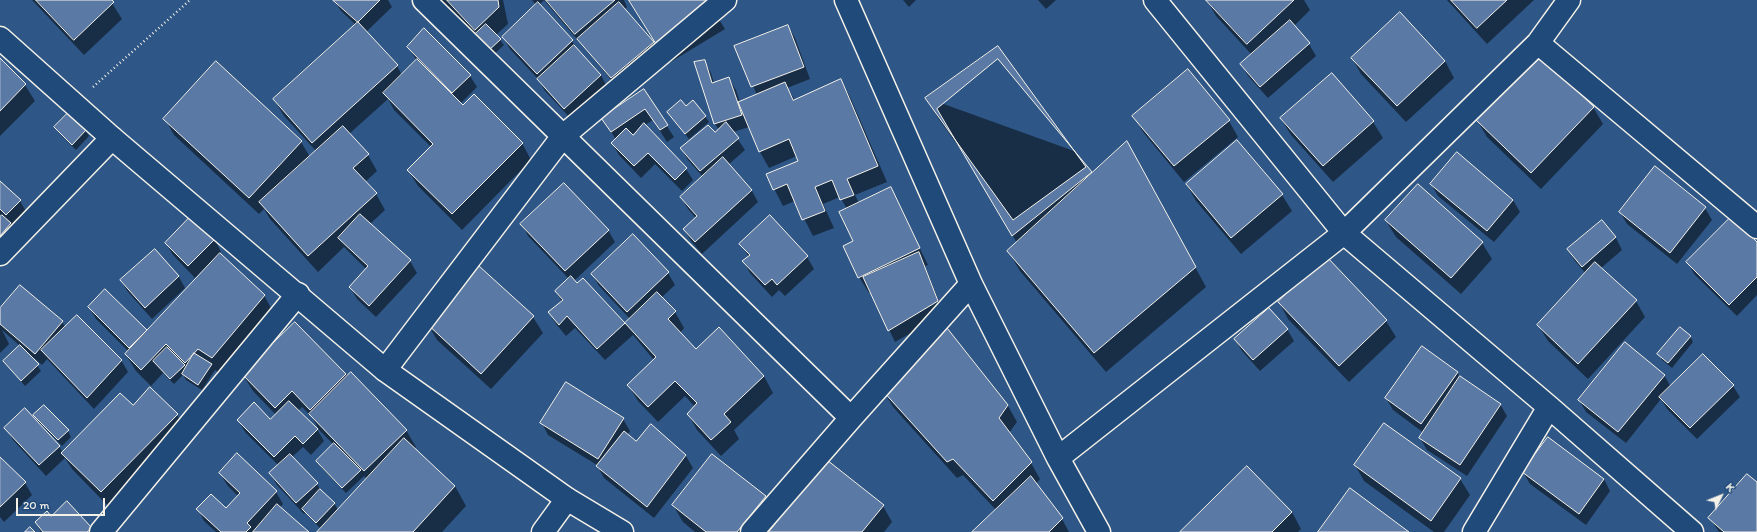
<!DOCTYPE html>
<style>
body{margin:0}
#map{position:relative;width:1757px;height:532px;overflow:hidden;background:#2e5686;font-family:Itim,sans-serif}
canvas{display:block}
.north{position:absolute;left:1701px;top:476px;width:40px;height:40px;-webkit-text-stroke:3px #1f4a7a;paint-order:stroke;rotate:47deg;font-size:11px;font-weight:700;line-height:16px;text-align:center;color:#f4f1e8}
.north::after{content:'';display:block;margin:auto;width:14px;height:18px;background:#f4f1e8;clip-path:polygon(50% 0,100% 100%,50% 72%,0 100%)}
.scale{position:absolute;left:16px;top:498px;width:89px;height:18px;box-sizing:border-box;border:2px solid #f4f1e8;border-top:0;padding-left:5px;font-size:12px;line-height:14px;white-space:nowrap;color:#f4f1e8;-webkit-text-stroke:3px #1f4a7a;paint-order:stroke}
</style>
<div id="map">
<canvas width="1757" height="532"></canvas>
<div class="north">K</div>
<div class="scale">20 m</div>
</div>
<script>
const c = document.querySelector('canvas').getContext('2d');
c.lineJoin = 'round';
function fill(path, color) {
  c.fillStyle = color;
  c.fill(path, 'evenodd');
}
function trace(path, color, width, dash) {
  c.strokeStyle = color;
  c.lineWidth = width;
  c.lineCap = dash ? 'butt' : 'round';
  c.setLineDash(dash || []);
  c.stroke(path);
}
const shadow = new Path2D(`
 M 32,0 L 110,0 L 122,19 L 84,55 Z
 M 334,0 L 388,0 L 392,7 L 366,32 L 397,66 L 402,75 L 417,61 L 408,47 L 470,76 L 477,87 L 461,103 L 522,143 L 531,160 L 462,230 L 418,186 L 408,170 L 431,147 L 394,110 L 388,99 L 349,134 L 368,155 L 377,171 L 365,182 L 376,194 L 385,210 L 370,224 L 410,261 L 417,273 L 376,317 L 357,299 L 350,287 L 366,269 L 344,247 L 318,272 L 270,219 L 264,209 L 259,214 L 174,135 L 165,119 L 216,63 L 301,142 L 310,157 L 316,151 L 284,116 L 274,99 L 356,25 L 341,11 Z
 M 426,0 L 503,0 L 508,24 L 496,35 L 504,45 L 491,57 L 476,36 L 449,7 L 440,15 Z
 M 532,0 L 624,0 L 627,7 L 624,10 L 653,42 L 660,54 L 619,89 L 544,0 L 539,5 L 572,41 L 579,52 L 601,75 L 607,87 L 572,120 L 545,91 L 538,79 L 510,49 L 503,37 L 536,5 Z
 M 630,0 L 707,0 L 725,29 L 669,63 Z
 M 903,0 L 916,0 L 909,7 Z
 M 1038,0 L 1056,0 L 1046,9 Z
 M 1207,0 L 1304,0 L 1310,10 L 1294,26 L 1309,44 L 1316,56 L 1268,98 L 1248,76 L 1242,64 L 1252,55 L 1216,16 Z
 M 1447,0 L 1534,0 L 1487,44 Z
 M 788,26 L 795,38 L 810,79 L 787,88 L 795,100 L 841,80 L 850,97 L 887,182 L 855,195 L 859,203 L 890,188 L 928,265 L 925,266 L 944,314 L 895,342 L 871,292 L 869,293 L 859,277 L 854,242 L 847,209 L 840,197 L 823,204 L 834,228 L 813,236 L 795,201 L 783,206 L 767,175 L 800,161 L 797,156 L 769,168 L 760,152 L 749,127 L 733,132 L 745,150 L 728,165 L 752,191 L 758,202 L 702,254 L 691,241 L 684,229 L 696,218 L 688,209 L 681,197 L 703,177 L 688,160 L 681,148 L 714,133 L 719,130 L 715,124 L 696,63 L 704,61 L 711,73 L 714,83 L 729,79 L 736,90 L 740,102 L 757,95 L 736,46 Z
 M 1352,58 L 1445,61 L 1454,78 L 1406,122 L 1361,74 Z
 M 0,59 L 25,85 L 35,101 L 0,136 Z
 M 1332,74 L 1373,122 L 1383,138 L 1333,182 L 1291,135 L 1281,119 Z
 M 644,91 L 674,137 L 667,142 L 653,120 L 645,125 L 686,169 L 693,180 L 682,191 L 655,164 L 641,178 L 619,155 L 612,143 L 616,140 L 603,118 ZM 637,131 L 633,136 L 631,135 Z
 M 927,98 L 1074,151 L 1092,175 L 1138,162 L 1206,287 L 1106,372 L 1020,271 L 1008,251 L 1017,243 L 968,159 L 938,118 Z
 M 1593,107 L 1603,124 L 1541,189 L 1487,137 L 1477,120 Z
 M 686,108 L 705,116 L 709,122 L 689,139 L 668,113 Z
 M 1134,116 L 1229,121 L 1238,137 L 1184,182 L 1143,132 Z
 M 55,127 L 85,130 L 89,136 L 76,150 L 59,133 Z
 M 1237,142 L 1282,195 L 1292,211 L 1241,254 L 1196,201 L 1187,185 Z
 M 0,182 L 20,201 L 27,213 L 0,245 L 0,219 L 2,216 L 0,214 Z
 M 1431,184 L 1513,200 L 1520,212 L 1494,242 L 1438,196 Z
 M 1705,208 L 1712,220 L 1677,264 L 1627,224 L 1620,212 Z
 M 192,217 L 215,240 L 221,252 L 219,254 L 264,295 L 273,312 L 221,374 L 215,370 L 202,390 L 186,380 L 183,375 L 174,384 L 163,373 L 151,386 L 136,371 L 126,355 L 129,352 L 96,319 L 89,307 L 146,331 L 147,333 L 212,263 L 211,262 L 195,278 L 173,255 L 166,243 Z
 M 770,217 L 807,257 L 814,269 L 785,296 L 779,290 L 772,297 L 750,273 L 744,262 L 749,257 L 741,244 Z
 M 1386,221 L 1482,243 L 1492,259 L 1461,294 L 1396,237 Z
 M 1602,221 L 1616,238 L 1622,250 L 1600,269 L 1636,301 L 1645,317 L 1588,379 L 1548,341 L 1538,325 L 1586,274 L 1575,261 L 1568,250 Z
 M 522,224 L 608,230 L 615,242 L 574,281 L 577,285 L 583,280 L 625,325 L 630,319 L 599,286 L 592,274 L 668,273 L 675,285 L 662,297 L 675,312 L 684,328 L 680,333 L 696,350 L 764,376 L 773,393 L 734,430 L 739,439 L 721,456 L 697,430 L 688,414 L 695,407 L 685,396 L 658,422 L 638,401 L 628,385 L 654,360 L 633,335 L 605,360 L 575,328 L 566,336 L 556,324 L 549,313 L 562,302 L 556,291 L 569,279 L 528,236 Z
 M 1757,244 L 1757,295 L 1737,316 L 1694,274 L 1688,262 Z
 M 155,250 L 179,277 L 185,288 L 152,319 L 128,292 L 121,281 Z
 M 1326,258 L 1386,321 L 1396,337 L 1349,382 L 1288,319 L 1279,302 Z
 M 479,267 L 533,317 L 543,333 L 491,389 L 437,340 L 427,323 Z
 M 0,310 L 62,322 L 66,328 L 121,360 L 128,372 L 94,409 L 47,359 L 42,365 L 34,358 L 33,359 L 41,371 L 25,386 L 4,361 L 20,346 L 2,330 L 9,344 L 0,353 Z
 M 1287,329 L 1294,341 L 1260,371 L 1242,351 L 1235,339 Z
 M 1690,336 L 1693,342 L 1672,368 L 1662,360 L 1659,354 Z
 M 1457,372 L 1460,377 L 1500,404 L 1507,416 L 1467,476 L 1427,450 L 1420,438 L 1424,433 L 1393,410 L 1386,398 Z
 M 346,374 L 406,430 L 416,447 L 414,449 L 455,486 L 466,506 L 442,532 L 318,532 L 321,529 L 305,513 L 304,514 L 277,485 L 270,473 L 279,466 L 245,432 L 238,420 L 270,421 L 276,415 L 253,391 L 243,375 ZM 302,407 L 312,417 L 319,430 L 334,445 L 317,461 L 321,467 L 346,493 L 364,476 L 367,479 L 338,510 L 334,503 L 321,491 L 317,484 L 292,457 L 303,447 L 311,455 L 324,441 L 317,429 L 298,411 Z
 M 1664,375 L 1671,387 L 1733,386 L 1740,397 L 1697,439 L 1667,409 L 1661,399 L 1626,443 L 1586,412 L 1579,400 Z
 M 883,390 L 1008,406 L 1017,422 L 1009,433 L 1031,463 L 1040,479 L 1036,484 L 1062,519 L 1069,532 L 974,532 L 996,510 L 963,475 L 957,478 L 893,407 Z
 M 133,406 L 177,415 L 187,431 L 110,508 L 72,469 L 65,458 L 46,476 L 13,440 L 6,428 L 40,425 L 35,415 L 68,431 L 71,437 L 62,446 L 41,424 L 39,425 L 59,446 L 63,453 Z
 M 623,419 L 630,431 L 627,435 L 636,442 L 651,425 L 686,456 L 693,468 L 654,518 L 604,478 L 597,465 L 548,435 L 542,423 Z
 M 1384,424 L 1460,479 L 1470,495 L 1444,532 L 1434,532 L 1364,481 L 1355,465 Z
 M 0,458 L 25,483 L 32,495 L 4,522 L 0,517 Z
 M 1523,472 L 1604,479 L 1610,491 L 1586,525 L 1530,484 Z
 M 220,473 L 276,492 L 283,504 L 280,507 L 308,532 L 216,532 L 204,521 L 198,509 L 226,509 L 238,496 L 227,485 Z
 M 1757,483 L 1757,532 L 1719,532 L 1710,518 Z
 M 765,496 L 774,513 L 759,532 L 695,532 L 683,522 L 673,505 Z
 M 883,506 L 892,522 L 884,532 L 770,532 Z
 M 1292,512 L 1301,529 L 1298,532 L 1181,532 Z
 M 51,517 L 91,528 L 93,532 L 41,532 L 36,523 Z`);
const building = new Path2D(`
 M 36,0 L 112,0 L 114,2 L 74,40 Z
 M 333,0 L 380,0 L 358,22 Z
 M 447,0 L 498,0 L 499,7 L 475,30 Z
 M 546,0 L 615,0 L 575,34 Z
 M 629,0 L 708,0 L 659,48 Z
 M 1206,0 L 1294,0 L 1247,44 Z
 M 1451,0 L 1507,0 L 1477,28 Z
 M 538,2 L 573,40 L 537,74 L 502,37 Z
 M 619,2 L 654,42 L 611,78 L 577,39 Z
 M 1400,12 L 1445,61 L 1397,106 L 1351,58 Z
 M 1290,20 L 1310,43 L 1260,87 L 1240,64 Z
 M 358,22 L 398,65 L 312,143 L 273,99 Z
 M 486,24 L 501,39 L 487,52 L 472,37 Z
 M 788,25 L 804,67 L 751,87 L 734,46 Z
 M 424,28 L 471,75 L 452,93 L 407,47 Z
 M 574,45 L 601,75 L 564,109 L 537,79 Z
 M 998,46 L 1086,167 L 1013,220 L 925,98 Z
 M 1539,54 L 1594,107 L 1531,173 L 1476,120 Z
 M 0,58 L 26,84 L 0,111 Z
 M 417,59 L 463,105 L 474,94 L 523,143 L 452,214 L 407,170 L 433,144 L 383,93 Z
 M 998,59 L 1092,172 L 1012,236 L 937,109 Z
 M 705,60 L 712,83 L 729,77 L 742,115 L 714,124 L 694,62 Z
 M 216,61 L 302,141 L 249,198 L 163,119 Z
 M 1188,69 L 1230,120 L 1174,166 L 1132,116 Z
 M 1332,73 L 1374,121 L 1323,166 L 1280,118 Z
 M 841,79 L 878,166 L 847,179 L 854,195 L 840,200 L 832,180 L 815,187 L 825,211 L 802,220 L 787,184 L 773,190 L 766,174 L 798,161 L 789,139 L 759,152 L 738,102 L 785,82 L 793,100 Z
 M 644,89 L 668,125 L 660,130 L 645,109 L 611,132 L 601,118 Z
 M 681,100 L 686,106 L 693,100 L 706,116 L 685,134 L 667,112 Z
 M 69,112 L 86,130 L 72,145 L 54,127 Z
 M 726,122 L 739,138 L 700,171 L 680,148 L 708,125 L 715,132 Z
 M 644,123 L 687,168 L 675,180 L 648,153 L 634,166 L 611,143 L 626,128 L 633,135 Z
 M 343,126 L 369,154 L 353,168 L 377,193 L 308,256 L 259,202 Z
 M 1237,140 L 1283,194 L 1231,238 L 1186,184 Z
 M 1127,141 L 1196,267 L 1094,353 L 1007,251 Z
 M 1457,152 L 1513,200 L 1487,231 L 1430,184 Z
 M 723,157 L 752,190 L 695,242 L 683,229 L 697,216 L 680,197 Z
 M 1655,166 L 1706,207 L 1670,253 L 1619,212 Z
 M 0,181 L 21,200 L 6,215 L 0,209 Z
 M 564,183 L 609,230 L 565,271 L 520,224 Z
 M 1418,184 L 1483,242 L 1451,278 L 1385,220 Z
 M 891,187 L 920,248 L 858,278 L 843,246 L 853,241 L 839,212 Z
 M 360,214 L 411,260 L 369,306 L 349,287 L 368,266 L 338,238 Z
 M 2,215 L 11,223 L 0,236 L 0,217 Z
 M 192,215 L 215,239 L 188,266 L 165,243 Z
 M 770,215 L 808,256 L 777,285 L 772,279 L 765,285 L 742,261 L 750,255 L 739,244 Z
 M 1731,217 L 1757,242 L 1757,277 L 1729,305 L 1686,262 Z
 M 1602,220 L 1616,237 L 1582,267 L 1567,249 Z
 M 633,234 L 669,272 L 627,312 L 591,274 Z
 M 155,249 L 179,276 L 145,308 L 120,280 Z
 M 919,252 L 938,301 L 888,331 L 863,277 Z
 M 220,253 L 265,295 L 212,358 L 198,349 L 185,363 L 166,344 L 141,370 L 125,354 Z
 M 1326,256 L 1387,320 L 1339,366 L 1278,302 Z
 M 1595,262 L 1637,300 L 1578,364 L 1537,325 Z
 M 479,266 L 534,316 L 481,374 L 426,323 Z
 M 571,276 L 577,283 L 583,278 L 625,323 L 597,349 L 567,316 L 559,325 L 548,312 L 563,300 L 555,291 Z
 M 20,285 L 63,321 L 35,354 L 0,324 L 0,308 Z
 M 105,289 L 147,330 L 129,348 L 88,307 Z
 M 657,292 L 676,311 L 668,319 L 696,349 L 719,327 L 764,376 L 724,414 L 731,422 L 711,440 L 687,414 L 697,403 L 675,381 L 648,407 L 627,385 L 656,357 L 625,323 Z
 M 1269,308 L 1288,329 L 1253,360 L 1234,339 Z
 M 77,315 L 122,360 L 87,398 L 41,350 Z
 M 295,322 L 346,374 L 310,410 L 292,391 L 275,408 L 242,374 Z
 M 1680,327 L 1691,336 L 1668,363 L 1657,354 Z
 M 947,328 L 1008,405 L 999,418 L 1032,462 L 993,501 L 953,459 L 947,462 L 882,390 Z
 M 1625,342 L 1665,375 L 1618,432 L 1578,400 Z
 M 20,345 L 39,364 L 21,381 L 3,361 Z
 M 1422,346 L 1458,372 L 1421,424 L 1385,398 Z
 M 167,347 L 185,365 L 170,379 L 153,361 Z
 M 194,353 L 212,364 L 198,385 L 182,374 Z
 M 1703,354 L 1734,385 L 1690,428 L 1659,397 Z
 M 351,372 L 407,430 L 364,471 L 309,414 Z
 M 1460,376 L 1501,404 L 1460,465 L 1419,438 Z
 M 566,382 L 624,418 L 598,459 L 540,423 Z
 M 150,387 L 178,414 L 101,492 L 61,453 L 120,393 L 133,405 Z
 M 289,401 L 318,429 L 303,444 L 295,436 L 274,457 L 237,420 L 254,402 L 270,419 Z
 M 44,405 L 69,430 L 58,440 L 33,415 Z
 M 25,408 L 60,446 L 39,465 L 4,428 Z
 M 1384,423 L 1461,478 L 1431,521 L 1354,465 Z
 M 651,424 L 686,455 L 647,507 L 596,466 L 624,431 L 636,441 Z
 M 1548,437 L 1604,479 L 1579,514 L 1522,472 Z
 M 404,438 L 455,486 L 413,532 L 317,532 Z
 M 334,443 L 361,470 L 342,488 L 316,461 Z
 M 237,453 L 277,491 L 247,523 L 251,527 L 246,532 L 221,532 L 196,509 L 211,494 L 226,508 L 240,493 L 219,473 Z
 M 290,454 L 318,483 L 296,503 L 269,473 Z
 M 712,454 L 766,496 L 737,532 L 706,532 L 672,505 Z
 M 0,457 L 26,482 L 0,507 Z
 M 827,460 L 884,505 L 862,532 L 769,532 Z
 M 1247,466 L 1292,512 L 1272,532 L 1180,532 Z
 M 1747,474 L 1757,482 L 1757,532 L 1724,532 L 1708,518 Z
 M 1031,476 L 1063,518 L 1049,532 L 972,532 Z
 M 1350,488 L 1409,532 L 1318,532 Z
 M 320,489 L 335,503 L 316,523 L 302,509 Z
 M 67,501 L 92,528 L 87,532 L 43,532 L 35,522 L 47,511 L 51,516 Z
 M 277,504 L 309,532 L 253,532 Z
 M 30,527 L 35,532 L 25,532 Z`);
const path = new Path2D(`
 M 93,87 L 190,0`);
const street = new Path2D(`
 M 424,0 L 851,418
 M 846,0 L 971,284 L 1058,458 L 1099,532
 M 1155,0 L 1344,233 L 1549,407 L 1692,532
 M 1538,43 L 1757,227
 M 0,254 L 112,138
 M 385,370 L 563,136 L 725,0
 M 1058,458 L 1344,233 L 1538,43 L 1569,0
 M 101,532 L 298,294
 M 543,532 L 567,499
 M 752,532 L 851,418 L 971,284
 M 1474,532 L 1549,407`);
const secondary = new Path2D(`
 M 0,38 L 112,138 L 385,370 L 567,499 L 622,532`);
fill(shadow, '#0007');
fill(building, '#5b79a5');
trace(building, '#f4f1e8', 1);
trace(street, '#f4f1e8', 25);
trace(secondary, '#f4f1e8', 25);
trace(path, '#f4f1e8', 2.5, [1, 3]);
trace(street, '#1f4a7a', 22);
trace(secondary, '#1f4a7a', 22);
</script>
